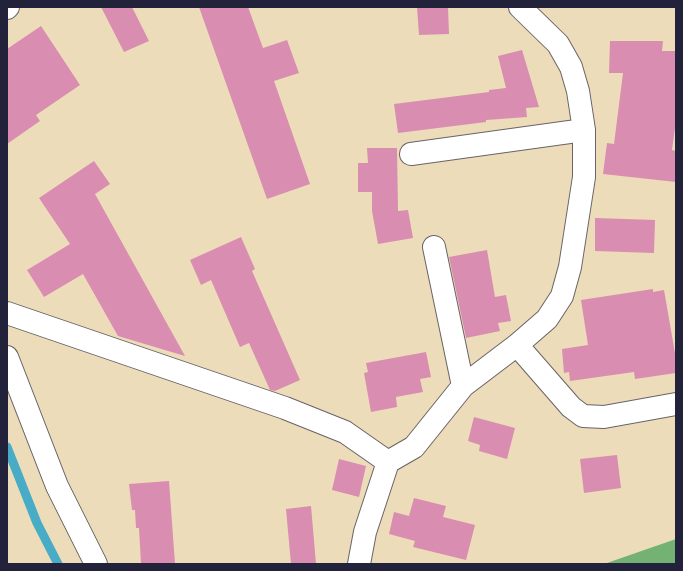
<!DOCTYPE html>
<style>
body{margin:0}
#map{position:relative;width:683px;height:571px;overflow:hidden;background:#eddcb9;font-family:Mynerve,sans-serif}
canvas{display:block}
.frame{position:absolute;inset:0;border:8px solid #22223b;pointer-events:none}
</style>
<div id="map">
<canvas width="683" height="571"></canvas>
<div class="frame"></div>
</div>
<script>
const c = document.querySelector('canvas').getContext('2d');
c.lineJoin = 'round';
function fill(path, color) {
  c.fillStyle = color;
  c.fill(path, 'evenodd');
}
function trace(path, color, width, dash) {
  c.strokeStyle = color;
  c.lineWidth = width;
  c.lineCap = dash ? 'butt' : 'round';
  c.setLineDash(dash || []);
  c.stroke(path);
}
const forest = new Path2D(`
 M 676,539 L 676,564 L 604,564 Z`);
const stream = new Path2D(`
 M 7,447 L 37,523 L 58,564`);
const building = new Path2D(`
 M 101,7 L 132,7 L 149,41 L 124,52 Z
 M 199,7 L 248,7 L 263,48 L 287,40 L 299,73 L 274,81 L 310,184 L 267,199 Z
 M 417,7 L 448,7 L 449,34 L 419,35 Z
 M 41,26 L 80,85 L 36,115 L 40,121 L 7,144 L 7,49 Z
 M 610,41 L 663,41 L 662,51 L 676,51 L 676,121 L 672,150 L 676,151 L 676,182 L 603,174 L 607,143 L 614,144 L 623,73 L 609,73 Z
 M 522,50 L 539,107 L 526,108 L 527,117 L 486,120 L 486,122 L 398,133 L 394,104 L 489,92 L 489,90 L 506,88 L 498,56 Z
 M 367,148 L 397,148 L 398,211 L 408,210 L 413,238 L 378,244 L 372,211 L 372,192 L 358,192 L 358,163 L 368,163 Z
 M 94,161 L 110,184 L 95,194 L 185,356 L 118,336 L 83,274 L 44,297 L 27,270 L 70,244 L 39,198 Z
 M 595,218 L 655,220 L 654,253 L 595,251 Z
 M 241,237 L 255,269 L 252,271 L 300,380 L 275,391 L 270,390 L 249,343 L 240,347 L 211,280 L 201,285 L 190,260 Z
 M 487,250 L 495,297 L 506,295 L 511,321 L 498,323 L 500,331 L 466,338 L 449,257 Z
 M 653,289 L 653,292 L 664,290 L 676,359 L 676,373 L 635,379 L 634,372 L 570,381 L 569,372 L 564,373 L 562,349 L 588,345 L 581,300 Z
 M 426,352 L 431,377 L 420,379 L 423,392 L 396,397 L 397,407 L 371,412 L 364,373 L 368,372 L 366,363 Z
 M 474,417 L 515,428 L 507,459 L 479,451 L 480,445 L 468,441 Z
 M 617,455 L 621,488 L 584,493 L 580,459 Z
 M 339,459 L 366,466 L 359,497 L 332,490 Z
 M 169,481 L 175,564 L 141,564 L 139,528 L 136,528 L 135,510 L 132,510 L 129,484 Z
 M 414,498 L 446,506 L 443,517 L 475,525 L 466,560 L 413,547 L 415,541 L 389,534 L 394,512 L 409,516 Z
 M 311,506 L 316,564 L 291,564 L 286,509 Z`);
const minor = new Path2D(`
 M 411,154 L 584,130
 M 434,247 L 463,386
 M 7,313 L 285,408 L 345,432 L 388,462
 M 517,345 L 571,407 L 583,416 L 604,417 L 676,404
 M 7,357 L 57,486 L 96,564
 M 359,564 L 365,532 L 388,462 L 414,447 L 463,386 L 517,345 L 547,319 L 562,296 L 570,267 L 584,177 L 584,130 L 578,91 L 571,67 L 558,44 L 520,7`);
const major = new Path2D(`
 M 7,8 L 8,7`);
fill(forest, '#73b272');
trace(stream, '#48acc7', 9);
fill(building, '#d98db1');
trace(minor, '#696367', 24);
trace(major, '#696367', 24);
trace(minor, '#fff', 22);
trace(major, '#fff', 22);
</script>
